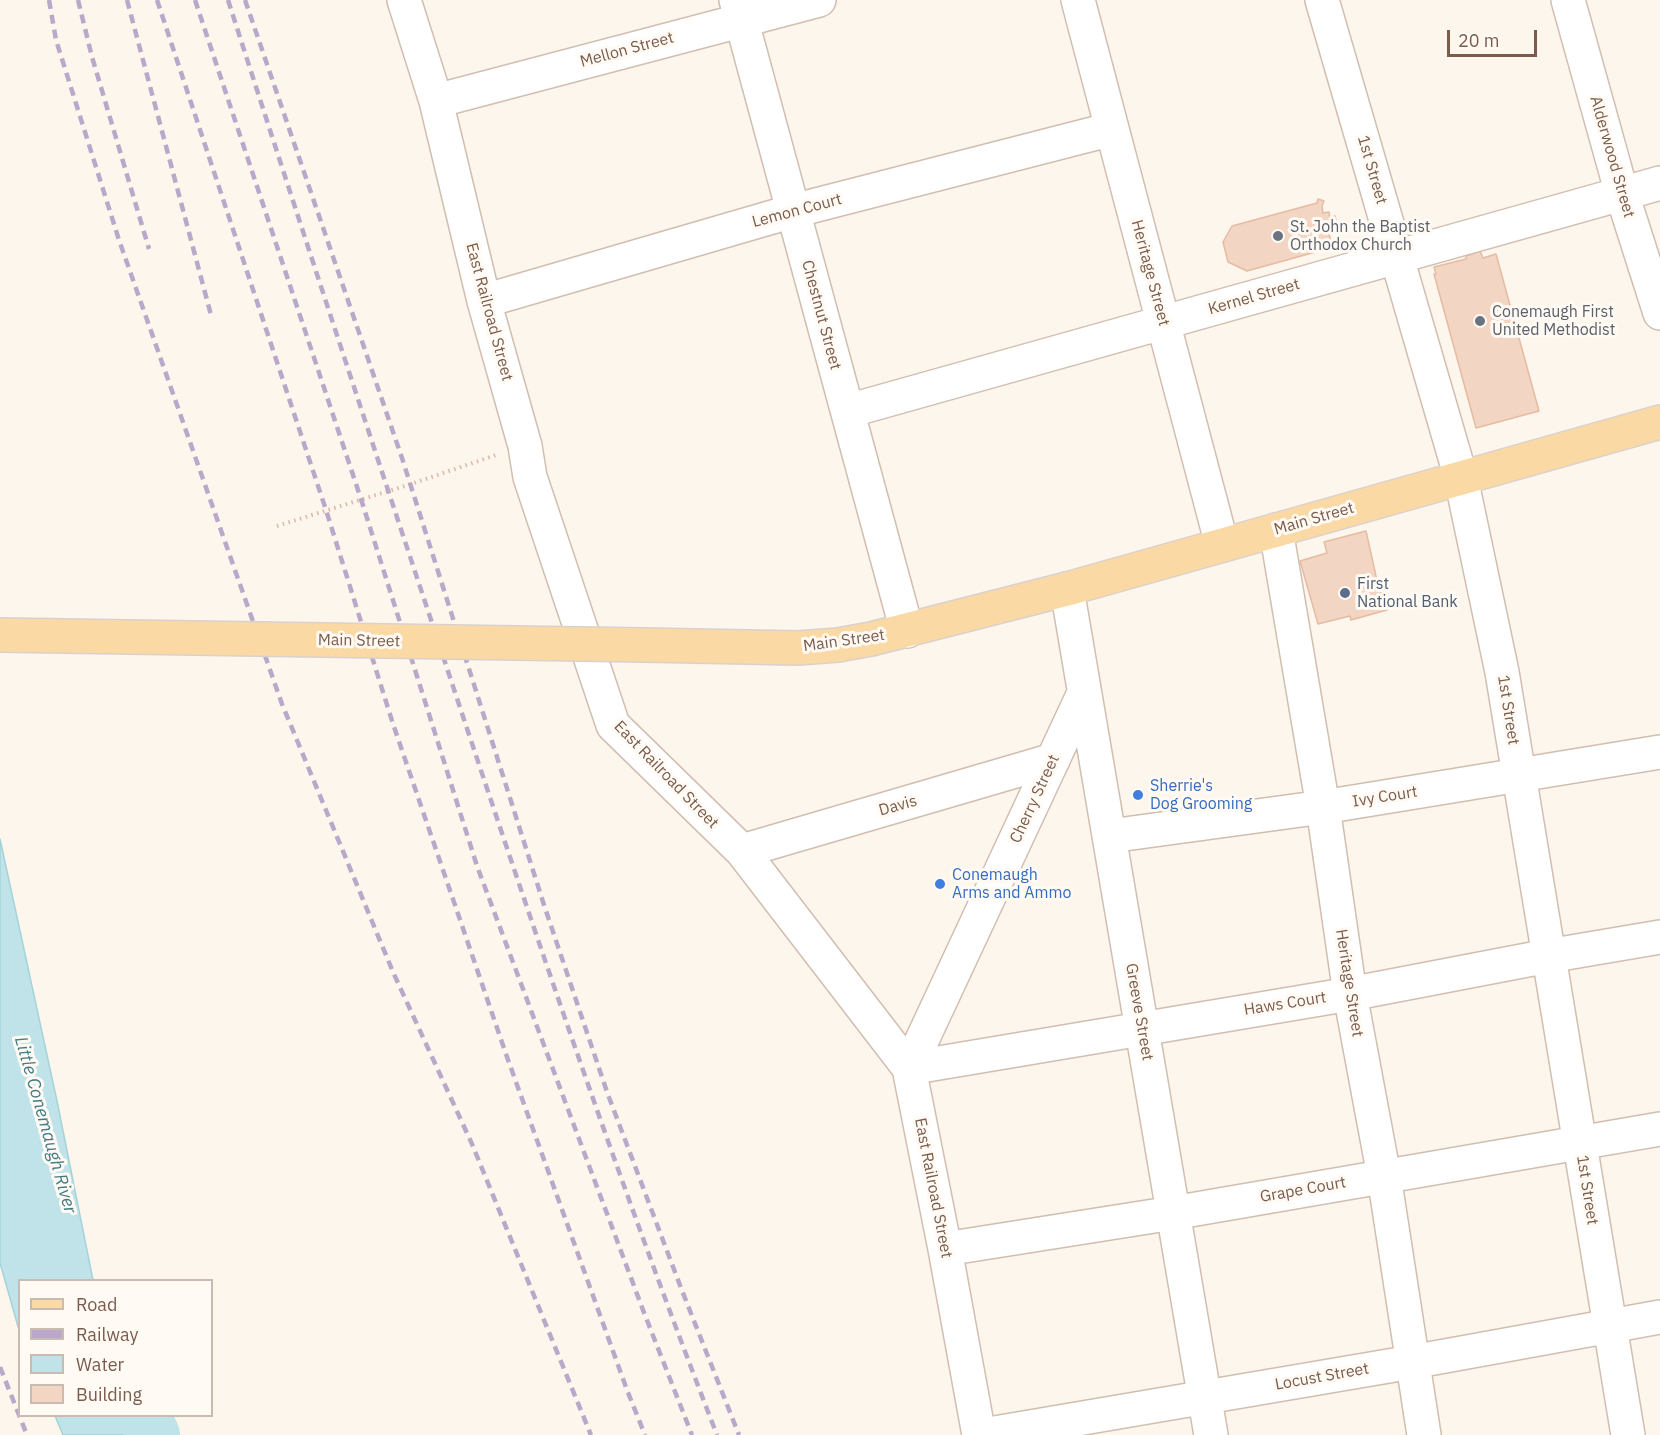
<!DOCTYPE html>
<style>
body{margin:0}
#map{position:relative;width:1660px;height:1435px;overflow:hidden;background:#fdf6ec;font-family:"IBM Plex Sans",sans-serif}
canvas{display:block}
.legend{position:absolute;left:18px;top:1279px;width:195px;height:138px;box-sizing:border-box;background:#fffaf3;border:2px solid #cabbb1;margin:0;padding:8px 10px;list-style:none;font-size:18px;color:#7a5c4d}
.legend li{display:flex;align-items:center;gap:12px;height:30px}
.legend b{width:30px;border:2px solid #cabbb1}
.scale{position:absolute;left:1447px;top:30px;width:90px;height:27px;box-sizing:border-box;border:3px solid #7a5c4d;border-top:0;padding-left:8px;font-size:18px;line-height:21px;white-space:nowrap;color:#7a5c4d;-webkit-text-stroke:4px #fffaf3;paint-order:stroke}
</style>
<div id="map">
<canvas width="1660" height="1435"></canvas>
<ul class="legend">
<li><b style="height:8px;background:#fbd9a5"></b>Road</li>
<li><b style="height:8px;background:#b9a8c9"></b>Railway</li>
<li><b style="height:16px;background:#bfe3e8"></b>Water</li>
<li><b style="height:16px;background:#f3d5c3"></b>Building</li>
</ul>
<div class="scale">20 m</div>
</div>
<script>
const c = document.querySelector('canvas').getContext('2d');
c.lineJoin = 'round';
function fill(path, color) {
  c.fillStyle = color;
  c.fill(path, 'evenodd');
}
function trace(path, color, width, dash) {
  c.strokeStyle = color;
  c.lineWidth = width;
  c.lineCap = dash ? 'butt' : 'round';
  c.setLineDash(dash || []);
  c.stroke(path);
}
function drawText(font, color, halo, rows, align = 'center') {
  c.font = font + ' "IBM Plex Sans",sans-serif';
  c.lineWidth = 6;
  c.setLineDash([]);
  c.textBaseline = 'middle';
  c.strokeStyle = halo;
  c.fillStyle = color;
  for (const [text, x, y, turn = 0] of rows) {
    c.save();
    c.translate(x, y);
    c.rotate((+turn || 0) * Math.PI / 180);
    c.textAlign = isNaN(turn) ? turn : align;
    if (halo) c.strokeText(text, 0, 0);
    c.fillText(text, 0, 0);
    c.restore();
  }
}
const water = new Path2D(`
 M 0,839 L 57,1101 L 93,1280 L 20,1280 L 19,1330 L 0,1263 Z
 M 55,1416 L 144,1416 L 153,1435 L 63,1435 Z`);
const river = new Path2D(`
 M 144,1416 L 153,1435`);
const building = new Path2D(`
 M 1318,199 L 1324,201 L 1322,206 L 1323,213 L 1329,212 L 1330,218 L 1335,216 L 1338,229 L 1328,231 L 1331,241 L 1335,243 L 1333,249 L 1330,248 L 1247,271 L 1228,262 L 1223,242 L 1232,226 L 1317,203 Z
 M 1480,251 L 1483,258 L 1496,254 L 1539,411 L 1476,428 L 1434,274 L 1436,274 L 1434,267 L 1466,259 L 1466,256 Z
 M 1366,531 L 1376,576 L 1387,610 L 1351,620 L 1350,616 L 1318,624 L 1300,561 L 1327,553 L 1324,542 Z`);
const path = new Path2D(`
 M 277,526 L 414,483 L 496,455`);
const minor = new Path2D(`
 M 404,0 L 436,101 L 484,301 L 525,446 L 530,477 L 613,725 L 742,851 L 909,1068 L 945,1249 L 979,1435
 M 736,0 L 907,631
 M 1078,0 L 1222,545
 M 1322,0 L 1461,478 L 1502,672 L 1628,1435
 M 1568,0 L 1622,194 L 1660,313
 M 436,101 L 819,0
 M 484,301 L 793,211 L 1112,129
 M 848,411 L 1660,183
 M 1276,530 L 1323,807 L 1350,994 L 1384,1176 L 1424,1435
 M 1067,589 L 1211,1435
 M 1110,836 L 1323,807 L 1660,752
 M 742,851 L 1053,760
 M 909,1068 L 1350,994 L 1548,956 L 1660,937
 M 909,1068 L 1084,693
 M 945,1249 L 1173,1213 L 1660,1129
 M 983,1435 L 1412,1362 L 1660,1317`);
const major = new Path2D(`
 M 645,645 L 798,648 L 838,645 L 871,639 L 1067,589 L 1660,422`);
const rail = new Path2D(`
 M 49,0 L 56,40 L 119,240 L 282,704 L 393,972 L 472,1144 L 591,1435
 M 78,0 L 92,57 L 149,249
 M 127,0 L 211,315
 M 157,0 L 326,510 L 393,724 L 507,1057 L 627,1390 L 645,1435
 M 195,0 L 361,499 L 477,866 L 643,1310 L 692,1435
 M 228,0 C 297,215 368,430 439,644 C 527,910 616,1175 717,1435
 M 245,0 L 402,458 L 544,905 L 607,1092 L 681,1288 L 739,1435
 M 0,1367 L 27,1435`);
const majorBridge = new Path2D(`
 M 0,635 L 645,645`);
const markers = [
 [1278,236,6,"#6b7280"],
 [1480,321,6,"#6b7280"],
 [1345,593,6,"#5c6f8a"],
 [1138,795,6,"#3f7fe0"],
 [940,884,6,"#3f7fe0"]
];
const streetNames = [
 ["Mellon Street",627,50,-15],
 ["Alderwood Street",1612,157,74],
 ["1st Street",1372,170,74],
 ["Lemon Court",797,211,-15],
 ["Heritage Street",1150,273,75],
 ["Kernel Street",1254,297,-16],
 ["East Railroad Street",489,312,75],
 ["Chestnut Street",821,315,75],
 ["Main Street",1314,519,-16],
 ["Main Street",359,641,1],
 ["Main Street",844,641,-8],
 ["1st Street",1508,710,81],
 ["East Railroad Street",666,775,46],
 ["Ivy Court",1385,797,-9],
 ["Cherry Street",1035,799,-65],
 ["Davis",898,806,-16],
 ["Heritage Street",1349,983,81],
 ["Haws Court",1285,1004,-9],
 ["Greeve Street",1139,1012,80],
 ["East Railroad Street",933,1188,79],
 ["Grape Court",1303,1190,-10],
 ["1st Street",1587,1190,81],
 ["Locust Street",1322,1377,-10]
];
const worshipNames = [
 ["St. John the Baptist",1290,227],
 ["Orthodox Church",1290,245],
 ["Conemaugh First",1492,312],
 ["United Methodist",1492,330]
];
const serviceNames = [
 ["First",1357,584],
 ["National Bank",1357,602]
];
const shopNames = [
 ["Sherrie's",1150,786],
 ["Dog Grooming",1150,804],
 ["Conemaugh",952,875],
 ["Arms and Ammo",952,893]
];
const waterNames = [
 ["Little Conemaugh River",45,1125,74]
];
fill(water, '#bfe3e8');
trace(water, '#a5d3da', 1.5);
trace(river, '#bfe3e8', 54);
fill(building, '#f3d5c3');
trace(building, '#e6bba3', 1.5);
trace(minor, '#d1beb0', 36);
trace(major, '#dad1cd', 36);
trace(path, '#d9b8a5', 4, [1.5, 4.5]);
trace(minor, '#fff', 33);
trace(major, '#fbd9a5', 33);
trace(rail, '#b9a8c9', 4.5, [9, 6]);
trace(majorBridge, '#dad1cd', 36, []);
trace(majorBridge, '#fbd9a5', 33);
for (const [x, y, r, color] of markers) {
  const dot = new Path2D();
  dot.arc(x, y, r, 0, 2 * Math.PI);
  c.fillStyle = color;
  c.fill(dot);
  trace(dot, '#fffaf3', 2);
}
drawText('16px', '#7a5c4d', '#fffaf3', streetNames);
drawText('16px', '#5b616d', '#fffaf3', worshipNames, 'left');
drawText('16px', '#4e5e75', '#fffaf3', serviceNames, 'left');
drawText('16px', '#366cbe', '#fffaf3', shopNames, 'left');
drawText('italic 18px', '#437c86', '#fffaf3', waterNames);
</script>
